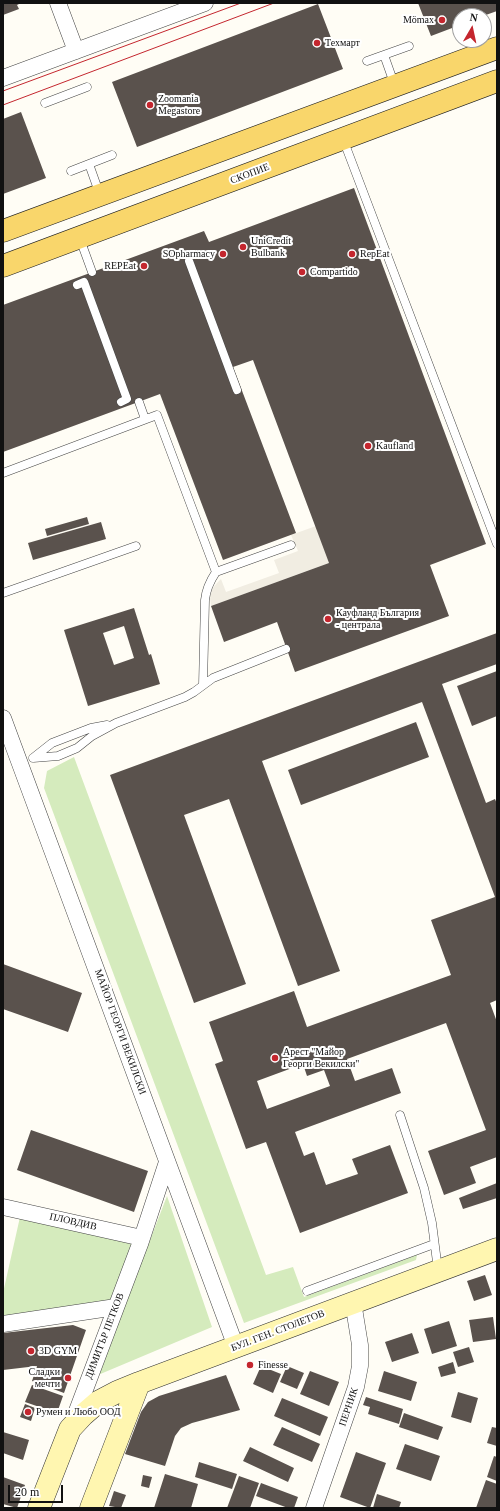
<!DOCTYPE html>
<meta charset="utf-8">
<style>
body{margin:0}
#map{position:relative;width:500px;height:1511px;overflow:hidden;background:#fffdf5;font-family:"Times New Roman",serif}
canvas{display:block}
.frame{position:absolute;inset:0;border:4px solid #111;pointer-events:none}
.north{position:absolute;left:452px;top:8px;width:40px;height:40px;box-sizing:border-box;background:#fff;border:1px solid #a0a0a0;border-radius:50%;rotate:9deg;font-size:11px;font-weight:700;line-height:16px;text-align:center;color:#111}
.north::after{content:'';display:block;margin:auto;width:14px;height:18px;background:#c4262e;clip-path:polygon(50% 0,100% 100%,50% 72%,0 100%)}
.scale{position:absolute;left:8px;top:1485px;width:55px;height:18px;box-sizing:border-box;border:2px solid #111;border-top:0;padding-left:5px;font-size:12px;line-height:14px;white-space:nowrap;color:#111;-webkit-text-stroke:3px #fff;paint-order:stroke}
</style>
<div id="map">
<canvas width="500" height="1511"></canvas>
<div class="frame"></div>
<div class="north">N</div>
<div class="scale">20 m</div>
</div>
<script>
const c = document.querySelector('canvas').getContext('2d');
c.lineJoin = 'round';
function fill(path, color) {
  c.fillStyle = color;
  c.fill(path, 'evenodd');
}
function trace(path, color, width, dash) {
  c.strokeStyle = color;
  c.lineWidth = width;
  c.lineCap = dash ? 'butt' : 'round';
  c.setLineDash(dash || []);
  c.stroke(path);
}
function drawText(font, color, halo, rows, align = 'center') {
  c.font = font + ' "Times New Roman",serif';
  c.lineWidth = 4;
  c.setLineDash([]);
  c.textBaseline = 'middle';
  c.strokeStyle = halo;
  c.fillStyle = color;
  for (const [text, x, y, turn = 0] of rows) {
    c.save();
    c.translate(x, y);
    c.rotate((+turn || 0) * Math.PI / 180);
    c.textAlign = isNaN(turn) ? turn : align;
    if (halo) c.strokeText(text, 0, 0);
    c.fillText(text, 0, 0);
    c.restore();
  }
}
const green = new Path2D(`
 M 74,757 L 266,1275 L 293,1267 L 304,1297 L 417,1255 L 416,1260 L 244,1323 L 44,788 L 47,771 Z
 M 167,1196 L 212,1327 L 98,1375 Z
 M 20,1217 L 132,1244 L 110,1301 L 3,1324 L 3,1293 Z`);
const plaza = new Path2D(`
 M 316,526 L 329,563 L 211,606 L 210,598 L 212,589 L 217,583 L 221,579 L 226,592 L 279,573 L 274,560 L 298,551 L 291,535 Z`);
const building = new Path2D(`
 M 3,3 L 21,3 L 17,5 L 19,9 L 3,15 Z
 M 418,3 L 497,3 L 497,11 L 483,16 L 460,16 L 460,25 L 431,36 Z
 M 318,4 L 343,69 L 137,147 L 112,82 Z
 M 21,112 L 46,178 L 3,194 L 3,119 Z
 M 354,188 L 486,544 L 430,565 L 449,616 L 295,672 L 277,622 L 224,642 L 211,606 L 329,563 L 253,360 L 233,367 L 296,533 L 223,560 L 160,394 L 3,452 L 3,305 L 204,231 L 209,242 Z
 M 87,517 L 89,524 L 47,536 L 45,529 Z
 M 101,522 L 106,539 L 33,560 L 28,543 Z
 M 134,608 L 149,655 L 151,654 L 160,684 L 88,706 L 64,630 ZM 124,626 L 134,658 L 114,665 L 103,633 Z
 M 497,633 L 497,664 L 442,684 L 486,803 L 495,799 L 497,804 L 497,1000 L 490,1003 L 497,1022 L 497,1157 L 470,1167 L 476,1183 L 444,1195 L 428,1151 L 486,1130 L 446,1023 L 347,1059 L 355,1081 L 392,1068 L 401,1093 L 295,1132 L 304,1156 L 314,1152 L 326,1185 L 358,1174 L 352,1159 L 390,1145 L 408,1193 L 300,1233 L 266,1142 L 246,1149 L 215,1064 L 223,1061 L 209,1022 L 294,991 L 307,1027 L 451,975 L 431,920 L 495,897 L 422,702 L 262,761 L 340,971 L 298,986 L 229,799 L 184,815 L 246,984 L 194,1003 L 110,775 ZM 303,1064 L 307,1076 L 324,1070 L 330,1086 L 267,1109 L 257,1081 Z
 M 497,671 L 497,716 L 472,726 L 457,686 Z
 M 416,722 L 429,757 L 301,805 L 288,770 Z
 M 3,964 L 82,993 L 68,1032 L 3,1009 Z
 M 31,1130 L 148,1171 L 134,1212 L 17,1170 Z
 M 497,1183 L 497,1198 L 463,1209 L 459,1198 Z
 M 485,1275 L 492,1295 L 474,1301 L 467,1281 Z
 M 493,1317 L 496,1339 L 473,1342 L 469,1320 Z
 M 449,1321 L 457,1346 L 432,1354 L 424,1329 Z
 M 73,1325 L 86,1330 L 64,1393 L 32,1381 L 37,1366 L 3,1370 L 3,1333 Z
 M 412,1333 L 419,1353 L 392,1362 L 385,1342 Z
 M 469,1347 L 474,1362 L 458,1367 L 453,1352 Z
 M 453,1362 L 456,1373 L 441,1377 L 438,1367 Z
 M 261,1366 L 281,1374 L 273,1393 L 253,1384 Z
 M 287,1366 L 304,1373 L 297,1389 L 280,1382 Z
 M 310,1371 L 339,1382 L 329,1406 L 300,1394 Z
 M 384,1371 L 417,1382 L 411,1401 L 378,1391 Z
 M 226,1375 L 240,1410 L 192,1423 L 181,1428 L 175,1436 L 165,1466 L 125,1454 L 141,1412 L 148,1402 L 159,1396 Z
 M 32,1385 L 63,1396 L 57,1413 L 25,1402 Z
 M 458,1392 L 478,1398 L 471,1423 L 451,1417 Z
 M 366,1397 L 403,1409 L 399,1424 L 368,1414 L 370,1407 L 363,1405 Z
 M 282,1398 L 328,1417 L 320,1436 L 274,1416 Z
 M 25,1404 L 35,1408 L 31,1421 L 20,1417 Z
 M 404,1413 L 443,1427 L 438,1440 L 399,1427 Z
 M 282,1427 L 320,1444 L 312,1462 L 273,1445 Z
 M 492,1427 L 497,1428 L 497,1446 L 487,1443 Z
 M 3,1432 L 29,1440 L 23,1460 L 3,1453 Z
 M 405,1444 L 440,1456 L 431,1481 L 396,1469 Z
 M 250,1447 L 294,1468 L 288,1482 L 243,1461 Z
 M 356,1452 L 386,1463 L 370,1508 L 340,1497 Z
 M 494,1456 L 497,1457 L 497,1481 L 487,1477 Z
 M 199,1462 L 237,1474 L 232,1489 L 195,1477 Z
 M 165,1474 L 198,1484 L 191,1508 L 154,1508 Z
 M 143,1475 L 152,1477 L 149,1488 L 141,1486 Z
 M 239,1476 L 259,1483 L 250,1508 L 227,1508 Z
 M 3,1477 L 25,1485 L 17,1508 L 3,1504 Z
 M 486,1480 L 497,1484 L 497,1508 L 476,1508 Z
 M 261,1483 L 298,1497 L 294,1508 L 288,1508 L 256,1496 Z
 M 114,1491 L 126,1495 L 121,1508 L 109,1506 Z
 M 377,1494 L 401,1502 L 399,1508 L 373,1508 Z`);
const lane = new Path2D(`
 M 384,55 L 395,86
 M 367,61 L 409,46
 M 45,103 L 87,87
 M 343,139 L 497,544
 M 89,164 L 100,195
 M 71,171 L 112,155
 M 80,239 L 92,272
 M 189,261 L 237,390
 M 77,285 L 84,282 L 127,399 L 121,402
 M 139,402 L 145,419
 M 3,473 L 157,415 L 216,572
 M 3,593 L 136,546
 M 203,685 L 205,600 C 206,589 210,581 216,572 L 291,545
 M 33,758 L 58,756 L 77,748 L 92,736 L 116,723 L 185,697 L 194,692 L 213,678 L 286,649
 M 33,758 L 52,743 L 91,728 L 107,725
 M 400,1115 L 424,1188 L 432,1223 L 438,1270
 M 307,1291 L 434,1244`);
const street = new Path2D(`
 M 58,3 L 76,51
 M 3,78 L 205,3
 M 3,718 L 236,1347
 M 3,1207 L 142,1238
 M 3,1324 L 116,1307
 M 72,1424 L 140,1244 L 167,1162
 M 314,1508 L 356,1387 L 360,1366 L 360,1345 L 353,1302`);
const secondary = new Path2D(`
 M 39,1508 L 70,1429 L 83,1415 L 98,1402 L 117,1392 L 139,1383 L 497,1249
 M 91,1508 L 139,1383`);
const primary = new Path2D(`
 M 3,231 L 497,48
 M 3,266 L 497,81`);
const tram = new Path2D(`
 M 3,91 L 241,3
 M 3,105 L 274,3`);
const markers = [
 [442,20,4,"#c4262e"],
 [317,43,4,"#c4262e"],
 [150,105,4,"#c4262e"],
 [243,247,4,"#c4262e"],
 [223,254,4,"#c4262e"],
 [352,254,4,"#c4262e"],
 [144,266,4,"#c4262e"],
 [302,272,4,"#c4262e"],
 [368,446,4,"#c4262e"],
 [328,619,4,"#c4262e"],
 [275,1058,4,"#c4262e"],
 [31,1351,4,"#c4262e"],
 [250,1365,4,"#c4262e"],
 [68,1378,4,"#c4262e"],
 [28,1412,4,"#c4262e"]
];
const poiNames = [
 ["Mömax",434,20,"right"],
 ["Техмарт",325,43],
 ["Zoomania",158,99],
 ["Megastore",158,111],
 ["UniCredit",251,241],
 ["Bulbank",251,253],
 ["SOpharmacy",215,254,"right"],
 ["RepEat",360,254],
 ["REPEat",136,266,"right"],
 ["Compartido",310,272],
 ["Kaufland",376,446],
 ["Кауфланд България",336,613],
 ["- централа",336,625],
 ["Арест \"Майор",283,1052],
 ["Георги Векилски\"",283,1064],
 ["3D GYM",39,1351],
 ["Finesse",258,1365],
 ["Сладки",60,1372,"right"],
 ["мечти",60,1384,"right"],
 ["Румен и Любо ООД",36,1412]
];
const streetNames = [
 ["СКОПИЕ",250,174,-21],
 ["МАЙОР ГЕОРГИ ВЕКИЛСКИ",120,1032,70],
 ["ПЛОВДИВ",73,1222,13],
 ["БУЛ. ГЕН. СТОЛЕТОВ",278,1331,-21],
 ["ДИМИТЪР ПЕТКОВ",105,1336,-69],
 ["ПЕРНИК",349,1407,-71]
];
fill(green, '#d5ebbd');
fill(plaza, '#f1ede2');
fill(building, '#5a524d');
trace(lane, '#444', 9);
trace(street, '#444', 17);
trace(secondary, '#333', 23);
trace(primary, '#222', 23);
trace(lane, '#fff', 8);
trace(street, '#fff', 16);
trace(secondary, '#fff6b0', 22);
trace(primary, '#f9d66b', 22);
trace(tram, '#c4262e', 1);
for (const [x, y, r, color] of markers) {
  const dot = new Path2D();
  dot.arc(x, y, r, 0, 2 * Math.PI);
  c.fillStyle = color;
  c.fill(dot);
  trace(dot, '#fff', 1.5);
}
drawText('10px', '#111', '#fff', poiNames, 'left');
drawText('10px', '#111', '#fff', streetNames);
</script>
